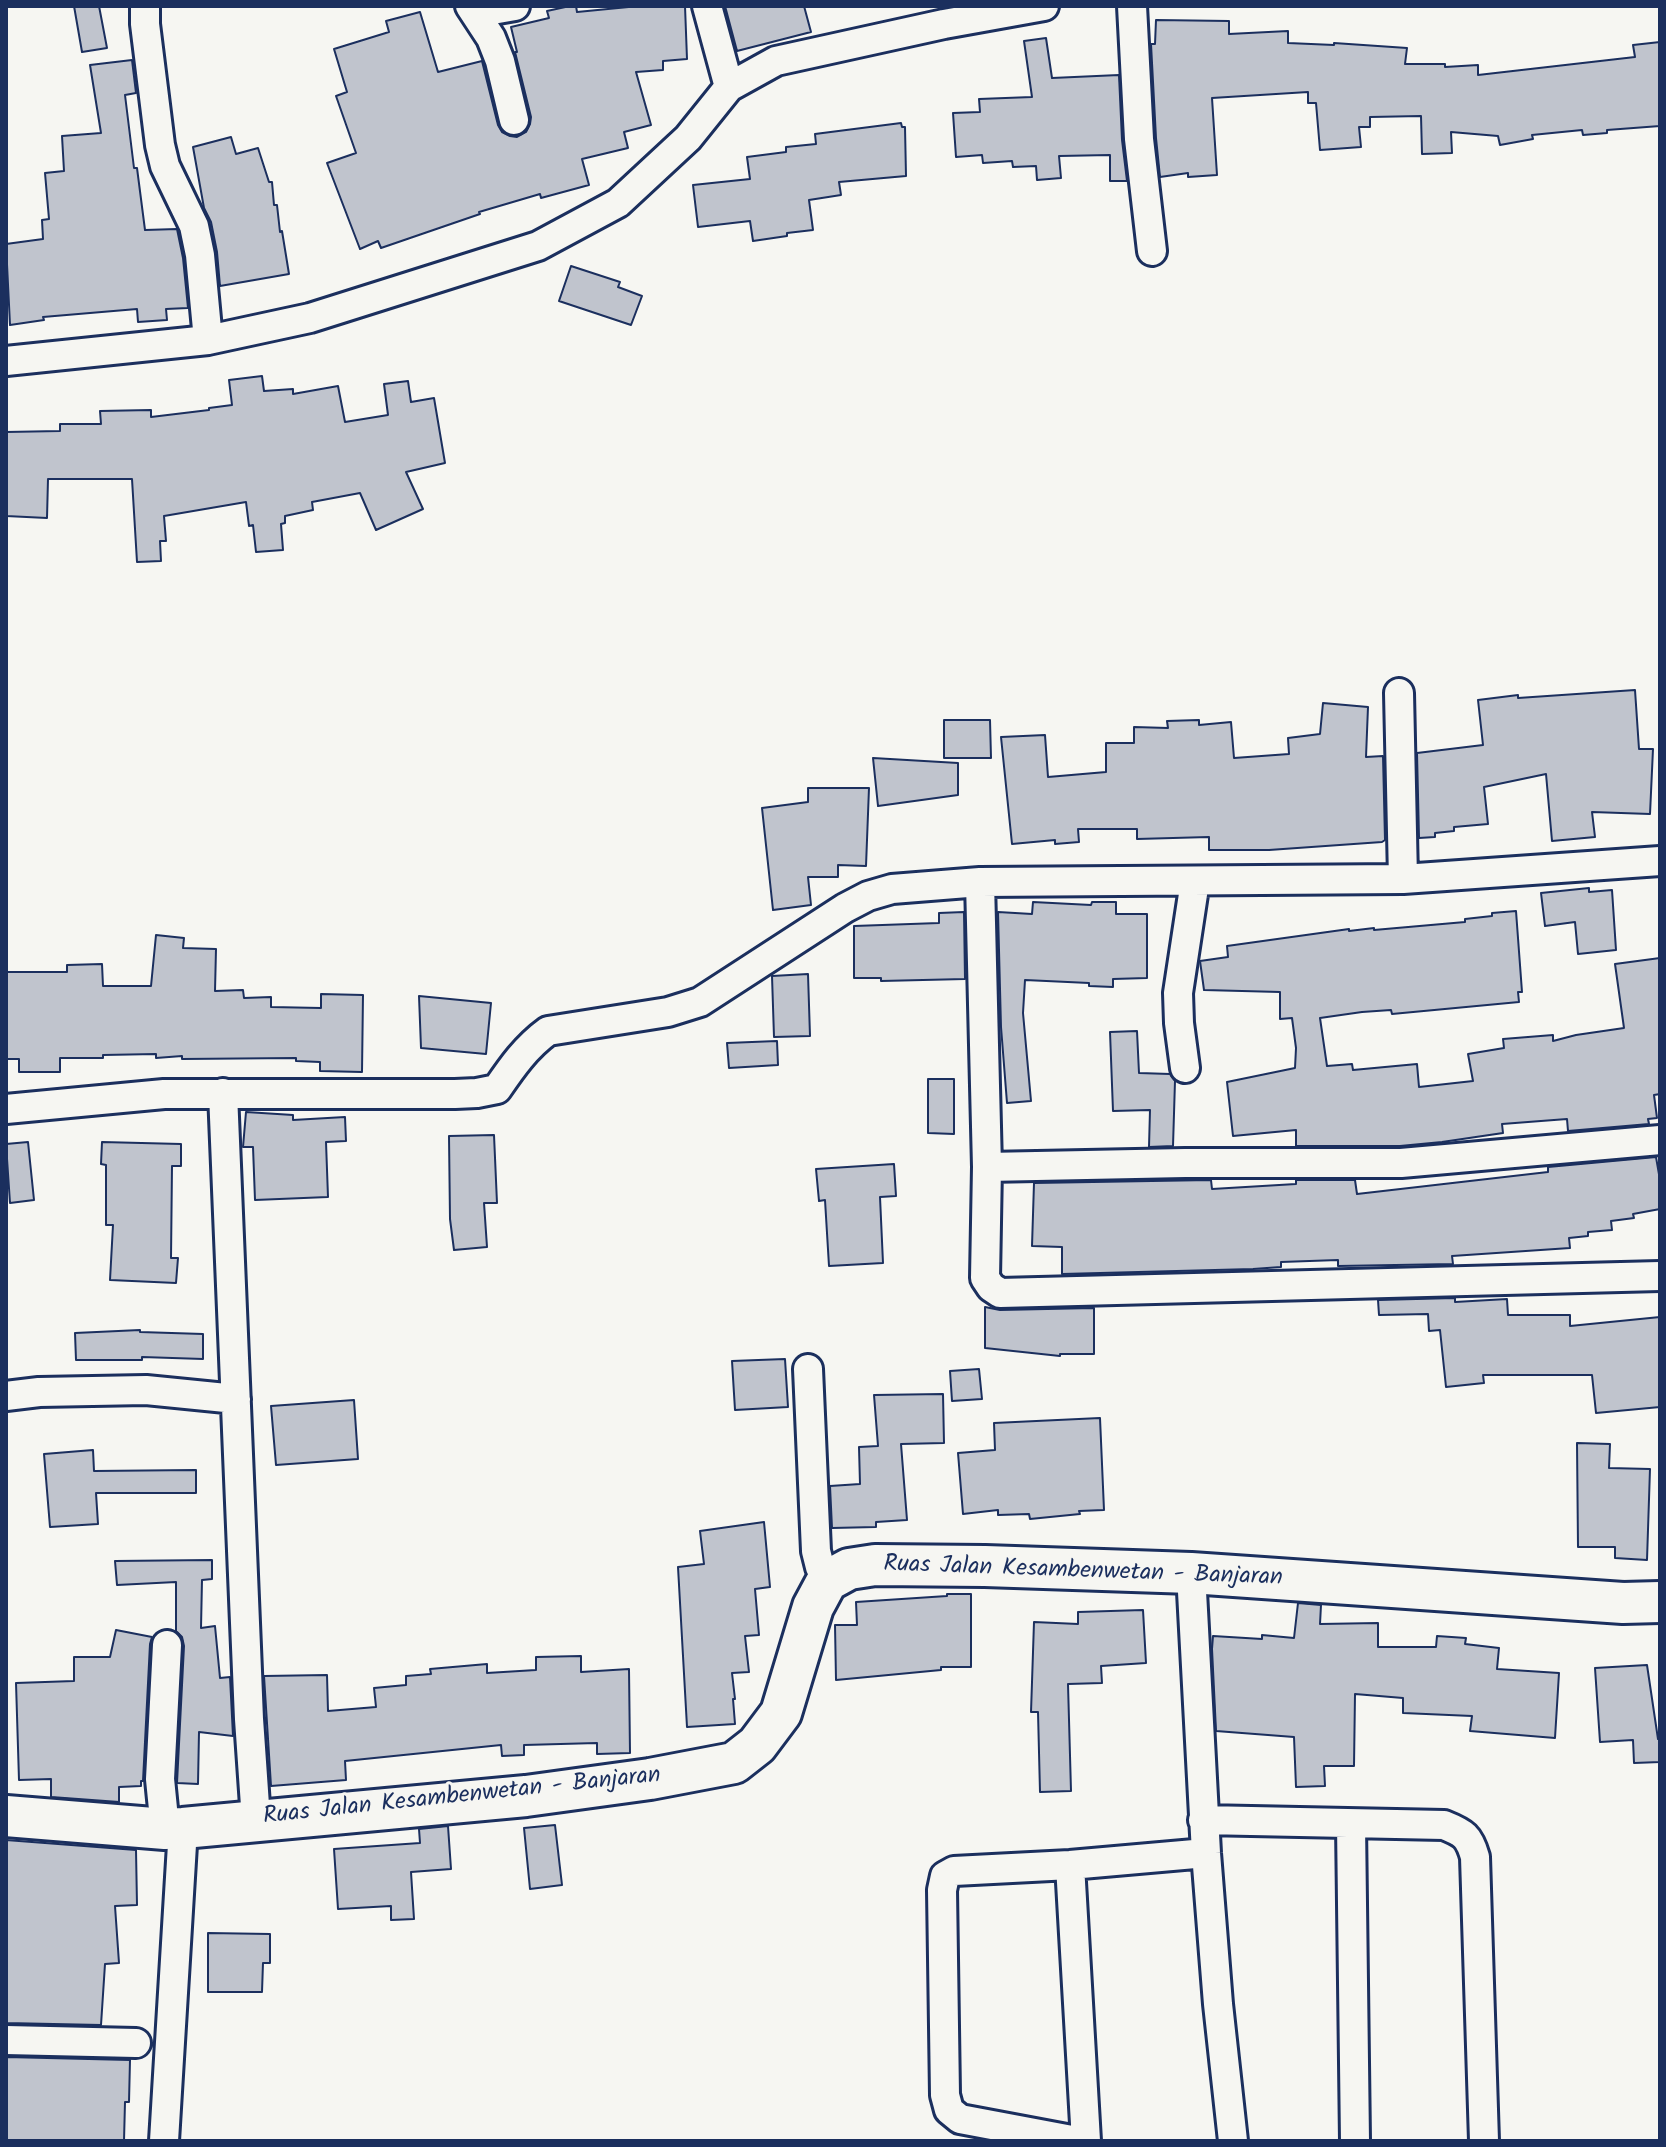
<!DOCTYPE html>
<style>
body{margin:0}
#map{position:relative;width:1666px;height:2147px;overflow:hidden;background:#f6f6f2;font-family:Kalam,sans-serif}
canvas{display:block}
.frame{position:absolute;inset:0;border:8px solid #1b2f5e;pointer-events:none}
</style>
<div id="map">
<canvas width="1666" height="2147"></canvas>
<div class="frame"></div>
</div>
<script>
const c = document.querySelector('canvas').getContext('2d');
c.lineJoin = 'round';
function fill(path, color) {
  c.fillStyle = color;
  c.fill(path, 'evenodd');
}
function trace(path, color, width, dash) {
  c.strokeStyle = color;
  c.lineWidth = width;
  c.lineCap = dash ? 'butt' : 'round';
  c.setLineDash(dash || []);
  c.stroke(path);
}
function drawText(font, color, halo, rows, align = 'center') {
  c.font = font + ' Kalam,sans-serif';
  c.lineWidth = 6;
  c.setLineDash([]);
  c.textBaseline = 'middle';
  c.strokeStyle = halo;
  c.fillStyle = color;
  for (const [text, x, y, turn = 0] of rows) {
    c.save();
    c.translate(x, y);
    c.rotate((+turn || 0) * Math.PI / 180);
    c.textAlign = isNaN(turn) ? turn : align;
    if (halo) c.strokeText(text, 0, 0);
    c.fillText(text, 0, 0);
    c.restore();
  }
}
const building = new Path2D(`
 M 74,6 L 99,6 L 107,48 L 82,52 Z
 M 570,6 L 576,6 L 577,12 L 639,6 L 685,6 L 687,59 L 663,61 L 663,70 L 636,72 L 651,125 L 624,132 L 628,148 L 582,159 L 589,185 L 541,198 L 540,194 L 479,212 L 480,214 L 381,248 L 378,241 L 360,249 L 327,163 L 356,153 L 336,96 L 347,92 L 334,49 L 389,32 L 386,21 L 420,12 L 438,72 L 482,61 L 498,125 L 502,132 L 510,136 L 517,137 L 526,132 L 530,124 L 531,117 L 515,52 L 517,52 L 511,27 L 549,18 L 547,11 Z
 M 725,6 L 804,6 L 811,32 L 737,51 Z
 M 1156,20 L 1229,21 L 1229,34 L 1288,31 L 1288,43 L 1334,45 L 1334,43 L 1407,48 L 1405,64 L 1445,64 L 1445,67 L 1478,65 L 1478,75 L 1635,57 L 1633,45 L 1660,42 L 1660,126 L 1607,130 L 1607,133 L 1583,135 L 1582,130 L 1532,135 L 1533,139 L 1500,145 L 1498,136 L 1451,132 L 1452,153 L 1422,154 L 1421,116 L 1370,117 L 1370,127 L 1359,127 L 1361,147 L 1320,150 L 1316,103 L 1308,103 L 1308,92 L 1212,98 L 1217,175 L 1188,177 L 1188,173 L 1160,177 L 1156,138 L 1151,44 L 1155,44 Z
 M 1046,38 L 1052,78 L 1119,75 L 1122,140 L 1127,181 L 1110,181 L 1110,155 L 1059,156 L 1061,178 L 1037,180 L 1036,166 L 1013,167 L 1012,161 L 983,163 L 982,155 L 956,157 L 953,113 L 980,112 L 979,99 L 1032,97 L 1024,41 Z
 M 132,60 L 136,93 L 125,95 L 134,168 L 137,168 L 145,230 L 177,229 L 183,258 L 188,308 L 166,309 L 167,320 L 138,322 L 137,309 L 43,317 L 44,320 L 10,325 L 6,244 L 43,239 L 42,220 L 49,219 L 45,173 L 64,171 L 62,136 L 101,133 L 90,65 Z
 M 901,123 L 902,127 L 905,127 L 906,176 L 839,182 L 841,195 L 809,200 L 813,230 L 787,233 L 787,236 L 753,241 L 750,221 L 698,227 L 693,185 L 750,179 L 747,157 L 786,152 L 786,147 L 816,144 L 815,134 Z
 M 231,137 L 236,154 L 258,148 L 269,182 L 272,182 L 274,205 L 277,205 L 280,232 L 282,231 L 289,274 L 220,286 L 217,252 L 211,222 L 204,208 L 193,147 Z
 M 571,266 L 620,282 L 618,287 L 642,296 L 631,325 L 559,301 Z
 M 262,376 L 264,391 L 293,389 L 293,394 L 338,386 L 345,422 L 388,415 L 384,384 L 408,381 L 411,402 L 434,398 L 445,463 L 406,472 L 423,509 L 376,530 L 360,493 L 312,502 L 313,510 L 285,516 L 285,523 L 281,524 L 283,550 L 256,552 L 253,525 L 249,526 L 246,502 L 164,516 L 166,541 L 160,541 L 161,561 L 137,562 L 132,479 L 48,479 L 47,518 L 6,516 L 6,432 L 60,431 L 60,424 L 101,424 L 100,411 L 151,410 L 151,417 L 209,410 L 209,408 L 232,405 L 229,380 Z
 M 1635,690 L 1639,749 L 1653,749 L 1650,814 L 1592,812 L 1595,837 L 1552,841 L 1546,774 L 1484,787 L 1488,824 L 1454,827 L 1454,831 L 1435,833 L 1435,837 L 1419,838 L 1417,753 L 1483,745 L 1478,700 L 1518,695 L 1518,698 Z
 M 1323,703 L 1368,707 L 1366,757 L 1383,756 L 1385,840 L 1382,842 L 1269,850 L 1209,850 L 1209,837 L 1137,839 L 1137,829 L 1078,829 L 1079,842 L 1055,844 L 1055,840 L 1012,844 L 1001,737 L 1045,735 L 1048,777 L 1106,772 L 1106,743 L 1134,743 L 1134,727 L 1168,728 L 1167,721 L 1199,720 L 1199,725 L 1231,722 L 1234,758 L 1289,754 L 1288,738 L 1320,734 Z
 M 944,720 L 990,720 L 991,758 L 944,758 Z
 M 873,758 L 958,763 L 958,795 L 878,806 Z
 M 808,788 L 869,788 L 866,866 L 838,865 L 838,877 L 808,877 L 811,905 L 773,910 L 762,808 L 808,802 Z
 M 1589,888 L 1589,892 L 1612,890 L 1616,950 L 1578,954 L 1575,922 L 1545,926 L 1541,893 Z
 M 1033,902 L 1091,905 L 1092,902 L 1116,902 L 1116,914 L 1147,914 L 1147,978 L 1113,979 L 1113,987 L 1089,986 L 1089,983 L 1025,980 L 1023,1013 L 1031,1101 L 1007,1103 L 1001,1027 L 998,912 L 1032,914 Z
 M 1516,911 L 1522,992 L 1518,992 L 1519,1002 L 1392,1014 L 1391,1010 L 1362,1012 L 1320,1018 L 1327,1066 L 1352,1064 L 1353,1070 L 1417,1064 L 1419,1087 L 1473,1081 L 1468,1054 L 1504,1048 L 1503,1039 L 1553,1035 L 1553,1041 L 1576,1035 L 1624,1028 L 1615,964 L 1660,958 L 1660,1094 L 1654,1095 L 1657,1118 L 1648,1119 L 1649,1124 L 1568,1131 L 1567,1119 L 1502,1124 L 1503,1133 L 1442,1142 L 1400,1146 L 1296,1146 L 1296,1130 L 1233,1136 L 1227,1082 L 1295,1068 L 1296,1048 L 1292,1018 L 1280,1019 L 1280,992 L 1204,990 L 1200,961 L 1228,957 L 1227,946 L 1349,929 L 1349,931 L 1374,928 L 1374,930 L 1465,922 L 1465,919 L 1492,916 L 1492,913 Z
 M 964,912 L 965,979 L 881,981 L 881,978 L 854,978 L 854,926 L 939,923 L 939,913 Z
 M 156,935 L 184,938 L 183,948 L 216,949 L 215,991 L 243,990 L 244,998 L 271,997 L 271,1007 L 321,1008 L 321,994 L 363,995 L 362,1072 L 320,1071 L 320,1062 L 296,1061 L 296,1058 L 182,1059 L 182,1056 L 156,1058 L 156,1054 L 103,1055 L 103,1058 L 60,1058 L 60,1072 L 19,1072 L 19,1059 L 6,1059 L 6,972 L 67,972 L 67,965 L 102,964 L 103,986 L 151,986 Z
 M 808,974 L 810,1036 L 774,1037 L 772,976 Z
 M 419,996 L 491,1003 L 486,1054 L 421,1048 Z
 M 1137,1031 L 1139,1073 L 1170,1074 L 1175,1081 L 1173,1146 L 1149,1147 L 1150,1110 L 1113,1111 L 1110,1032 Z
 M 777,1041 L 778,1065 L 729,1068 L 727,1043 Z
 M 928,1079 L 954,1079 L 954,1134 L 928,1133 Z
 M 246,1112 L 293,1115 L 293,1120 L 345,1117 L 346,1141 L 326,1142 L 328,1197 L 255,1200 L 253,1147 L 243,1147 Z
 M 494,1135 L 497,1203 L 484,1203 L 487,1247 L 454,1250 L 450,1219 L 449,1136 Z
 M 28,1142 L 34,1200 L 10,1203 L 6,1144 Z
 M 102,1142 L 181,1144 L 181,1166 L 172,1166 L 171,1258 L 178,1258 L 176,1283 L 110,1280 L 113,1225 L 106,1225 L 106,1165 L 101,1164 Z
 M 1656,1157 L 1660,1180 L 1660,1209 L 1633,1214 L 1634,1218 L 1611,1221 L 1612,1230 L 1588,1232 L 1588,1236 L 1569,1238 L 1570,1248 L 1452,1256 L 1453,1264 L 1338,1266 L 1338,1260 L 1281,1262 L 1281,1267 L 1253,1269 L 1062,1274 L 1062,1247 L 1032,1246 L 1034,1183 L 1211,1180 L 1212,1189 L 1296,1184 L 1296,1180 L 1355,1180 L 1357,1194 L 1548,1172 L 1548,1167 Z
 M 894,1164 L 896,1196 L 880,1197 L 883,1263 L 829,1266 L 825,1200 L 819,1201 L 816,1169 Z
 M 1455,1298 L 1455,1302 L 1507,1299 L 1508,1315 L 1570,1315 L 1570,1326 L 1660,1317 L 1660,1407 L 1596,1413 L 1592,1375 L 1483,1375 L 1484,1383 L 1446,1387 L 1440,1330 L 1429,1331 L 1428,1314 L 1379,1315 L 1378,1300 Z
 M 985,1307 L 1000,1310 L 1094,1308 L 1094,1354 L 1060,1354 L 1060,1356 L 985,1348 Z
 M 140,1330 L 140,1332 L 203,1334 L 203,1359 L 142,1357 L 142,1360 L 76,1360 L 75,1333 Z
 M 785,1359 L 788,1407 L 735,1410 L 732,1361 Z
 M 979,1369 L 982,1399 L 952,1401 L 950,1371 Z
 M 943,1394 L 944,1443 L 901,1444 L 907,1520 L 876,1522 L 876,1527 L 832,1528 L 830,1486 L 860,1484 L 859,1447 L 878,1446 L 874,1395 Z
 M 354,1400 L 358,1459 L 276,1465 L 271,1406 Z
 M 1100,1418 L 1104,1510 L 1079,1511 L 1080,1514 L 1030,1519 L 1029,1514 L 998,1515 L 998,1510 L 963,1514 L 958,1453 L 995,1450 L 994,1423 Z
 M 1577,1443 L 1610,1444 L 1609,1468 L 1650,1469 L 1647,1560 L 1615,1558 L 1615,1547 L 1578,1547 Z
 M 93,1450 L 94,1471 L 196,1470 L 196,1493 L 96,1493 L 98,1524 L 50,1527 L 44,1454 Z
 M 764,1522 L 770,1587 L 755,1589 L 759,1635 L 745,1636 L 749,1672 L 732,1673 L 735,1699 L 733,1699 L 735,1724 L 687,1727 L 678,1567 L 704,1564 L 700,1531 Z
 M 212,1560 L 212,1579 L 202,1580 L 201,1628 L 215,1626 L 220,1678 L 230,1677 L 233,1736 L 199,1732 L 198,1784 L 177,1783 L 184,1646 L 182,1637 L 176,1631 L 176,1582 L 117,1585 L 115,1561 Z
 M 947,1594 L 971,1594 L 971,1667 L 941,1667 L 941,1670 L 836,1680 L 835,1625 L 857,1625 L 856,1602 L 947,1596 Z
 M 1298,1603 L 1321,1605 L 1320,1624 L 1378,1623 L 1378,1647 L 1436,1647 L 1437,1636 L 1466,1638 L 1465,1644 L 1499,1648 L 1497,1669 L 1559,1673 L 1555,1738 L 1470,1731 L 1472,1716 L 1403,1713 L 1403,1698 L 1355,1694 L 1354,1766 L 1324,1766 L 1325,1786 L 1296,1787 L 1294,1737 L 1216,1731 L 1212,1649 L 1213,1636 L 1262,1639 L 1262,1635 L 1294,1638 Z
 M 1143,1610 L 1146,1663 L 1101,1666 L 1102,1683 L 1068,1684 L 1071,1791 L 1040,1792 L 1038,1712 L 1031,1712 L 1034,1622 L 1078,1624 L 1078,1612 Z
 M 116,1630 L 152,1637 L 150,1644 L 143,1781 L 141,1781 L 141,1786 L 119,1787 L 119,1802 L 51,1797 L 51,1779 L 19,1780 L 16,1683 L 74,1681 L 74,1657 L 110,1657 Z
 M 581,1656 L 581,1672 L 629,1669 L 630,1753 L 597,1754 L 597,1743 L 524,1745 L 524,1755 L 502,1756 L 501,1745 L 345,1761 L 346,1780 L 271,1786 L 264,1676 L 327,1675 L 328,1711 L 376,1707 L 374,1688 L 406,1685 L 406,1676 L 431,1674 L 430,1669 L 487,1664 L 487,1673 L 536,1670 L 536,1657 Z
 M 1647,1665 L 1658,1739 L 1660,1739 L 1660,1762 L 1634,1763 L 1633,1740 L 1600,1742 L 1595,1668 Z
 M 555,1825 L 562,1885 L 530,1889 L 524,1828 Z
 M 448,1826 L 451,1869 L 411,1872 L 414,1919 L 391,1920 L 391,1906 L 338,1909 L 334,1849 L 420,1843 L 419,1829 Z
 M 6,1840 L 136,1850 L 137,1905 L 115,1906 L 119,1963 L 105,1964 L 101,2025 L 6,2023 Z
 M 208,1933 L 270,1934 L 270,1963 L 263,1963 L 262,1992 L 208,1992 Z
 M 6,2057 L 130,2060 L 129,2102 L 125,2102 L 124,2141 L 6,2141 Z`);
const minor = new Path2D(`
 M 145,6 L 145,24 L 160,145 L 165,166 L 194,226 L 200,255 L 208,340
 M 470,6 L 491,38 L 500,61 L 514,120
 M 707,6 L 729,87
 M 1132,6 L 1139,139 L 1152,251
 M 475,13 L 515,6
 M 6,361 L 208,340 L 310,318 L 538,246 L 618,203 L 688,138 L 729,87 L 776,61 L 944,24 L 1044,6
 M 1399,693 L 1403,879
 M 980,882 L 987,1167 L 985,1278 L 991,1287 L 1000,1293 L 1660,1276
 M 1185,1068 L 1179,1023 L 1178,993 L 1195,881
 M 223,1093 L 249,1719 L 256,1820
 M 6,1109 L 164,1094 L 455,1094 L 477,1093 L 497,1089 C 512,1067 526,1047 548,1031 L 668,1012 L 700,1002 L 845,908 L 868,896 L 892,889 L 980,882 L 1403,879 L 1660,861
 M 987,1167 L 1185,1163 L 1401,1163 L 1660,1140
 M 808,1369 L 816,1551 L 820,1567 L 827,1581
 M 6,1396 L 39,1392 L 146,1390 L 236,1399
 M 1191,1573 L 1206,1853 L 1218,2004 L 1233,2141
 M 1203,1820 L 1444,1825 C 1464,1833 1469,1836 1475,1857 L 1484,2141
 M 1351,1824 L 1355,2141
 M 165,1829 L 160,1779 L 167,1645
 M 1070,1865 L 1086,2141
 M 6,2040 L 136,2043
 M 164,2141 L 183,1828
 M 1077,2141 L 960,2119 L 949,2110 L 945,2095 L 942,1890 L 945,1876 L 954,1871 L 1070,1865 L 1206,1853`);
const secondary = new Path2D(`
 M 6,1816 L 165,1829 L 183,1828 L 526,1796 L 650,1779 L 734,1763 L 757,1745 L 781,1713 L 813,1607 L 827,1581 L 849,1569 L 875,1565 L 985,1566 L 1191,1573 L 1623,1603 L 1660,1602`);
const streetNames = [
 ["Ruas Jalan Kesambenwetan - Banjaran",1083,1573,2],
 ["Ruas Jalan Kesambenwetan - Banjaran",462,1798,-6]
];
fill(building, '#c0c4cd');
trace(building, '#1b2f5e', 2);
trace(minor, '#1b2f5e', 34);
trace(secondary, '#1b2f5e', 46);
trace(minor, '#f6f6f2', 28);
trace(secondary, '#f6f6f2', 40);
drawText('24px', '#1b2f5e', '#f6f6f2', streetNames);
</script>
